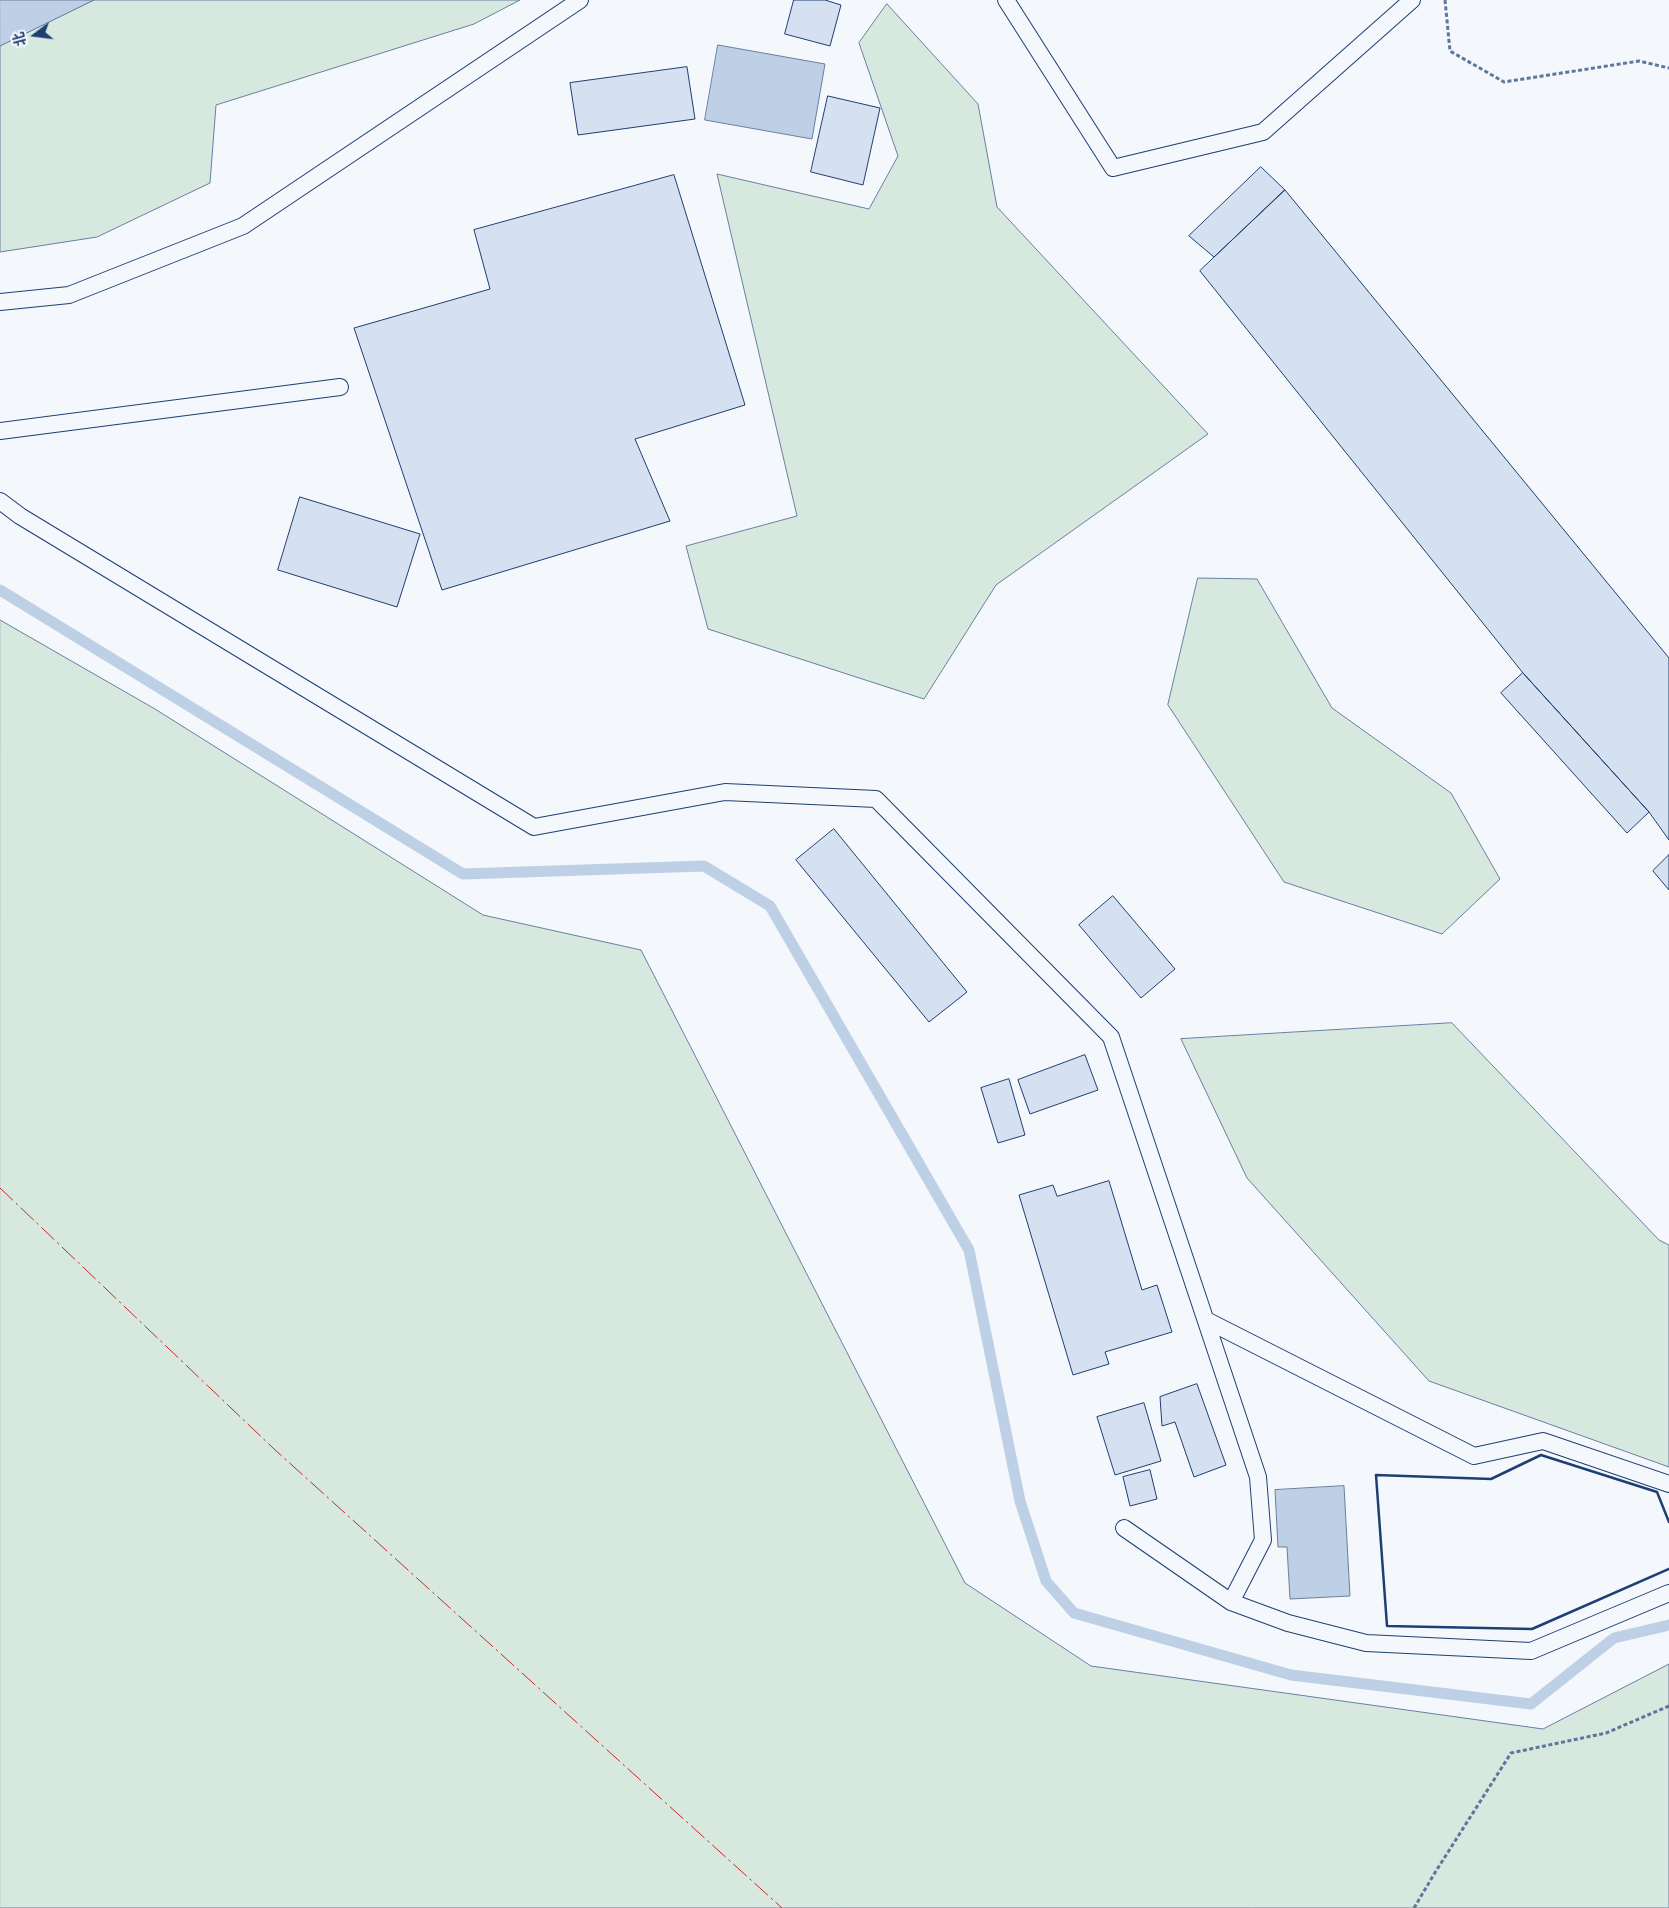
<!DOCTYPE html>
<meta charset="utf-8">
<style>
body{margin:0}
#map{position:relative;width:1669px;height:1908px;overflow:hidden;background:#f4f7fb;font-family:Karla,"Noto Sans SC",sans-serif}
canvas{display:block}
.north{position:absolute;left:10px;top:10px;width:50px;height:50px;-webkit-text-stroke:4px #f4f7fb;paint-order:stroke;rotate:255deg;font-size:14px;font-weight:700;line-height:20px;text-align:center;color:#1d3f73}
.north::after{content:'';display:block;margin:auto;width:18px;height:22px;background:#1d3f73;clip-path:polygon(50% 0,100% 100%,50% 72%,0 100%)}
</style>
<div id="map">
<canvas width="1669" height="1908"></canvas>
<div class="north">北</div>
</div>
<script>
const c = document.querySelector('canvas').getContext('2d');
c.lineJoin = 'round';
function fill(path, color) {
  c.fillStyle = color;
  c.fill(path, 'evenodd');
}
function trace(path, color, width, dash) {
  c.strokeStyle = color;
  c.lineWidth = width;
  c.lineCap = dash ? 'butt' : 'round';
  c.setLineDash(dash || []);
  c.stroke(path);
}
const green = new Path2D(`
 M 94,0 L 520,0 L 474,24 L 216,105 L 210,183 L 97,237 L 0,252 L 0,46 Z
 M 887,4 L 978,104 L 997,207 L 1208,434 L 996,585 L 924,699 L 708,629 L 686,546 L 797,516 L 717,174 L 869,209 L 898,156 L 859,43 Z
 M 1198,578 L 1257,579 L 1332,708 L 1451,793 L 1500,879 L 1442,934 L 1284,882 L 1168,705 Z
 M 0,620 L 155,709 L 483,915 L 641,950 L 965,1583 L 1091,1666 L 1543,1729 L 1669,1664 L 1669,1908 L 0,1908 Z
 M 1452,1023 L 1659,1240 L 1669,1245 L 1669,1467 L 1429,1381 L 1247,1178 L 1181,1039 Z`);
const water = new Path2D(`
 M 0,0 L 94,0 L 0,46 Z
 M 718,45 L 825,64 L 812,139 L 705,120 Z
 M 1344,1486 L 1350,1596 L 1290,1599 L 1287,1547 L 1278,1547 L 1275,1490 Z`);
const stream = new Path2D(`
 M 0,590 L 463,874 L 704,866 L 770,906 L 969,1250 L 1020,1501 L 1046,1581 L 1074,1613 L 1291,1675 L 1531,1704 L 1614,1638 L 1669,1625`);
const building = new Path2D(`
 M 794,0 L 825,0 L 841,5 L 830,46 L 785,34 Z
 M 687,67 L 695,119 L 578,135 L 570,83 Z
 M 828,96 L 880,108 L 863,185 L 811,172 Z
 M 1261,167 L 1285,190 L 1214,257 L 1189,236 Z
 M 674,175 L 745,405 L 635,439 L 670,521 L 442,590 L 354,328 L 490,289 L 474,230 Z
 M 1285,190 L 1669,658 L 1669,840 L 1649,812 L 1523,673 L 1200,271 Z
 M 300,497 L 420,534 L 397,607 L 278,570 Z
 M 1523,673 L 1649,812 L 1627,833 L 1501,693 Z
 M 834,829 L 967,992 L 929,1022 L 796,860 Z
 M 1669,855 L 1669,890 L 1653,871 Z
 M 1113,896 L 1175,969 L 1141,998 L 1079,925 Z
 M 1085,1055 L 1098,1090 L 1030,1114 L 1018,1080 Z
 M 1009,1079 L 1025,1135 L 998,1143 L 981,1088 Z
 M 1109,1181 L 1142,1290 L 1157,1285 L 1172,1332 L 1105,1352 L 1109,1364 L 1073,1375 L 1019,1195 L 1053,1185 L 1057,1196 Z
 M 1197,1384 L 1226,1465 L 1194,1477 L 1175,1422 L 1162,1426 L 1160,1397 Z
 M 1144,1403 L 1161,1461 L 1115,1475 L 1097,1417 Z
 M 1150,1470 L 1157,1499 L 1130,1506 L 1123,1477 Z`);
const path = new Path2D(`
 M 1445,0 L 1450,51 L 1504,82 L 1639,61 L 1669,68
 M 1414,1908 L 1436,1871 L 1511,1753 L 1606,1733 L 1669,1706`);
const service = new Path2D(`
 M 1006,0 L 1113,168 L 1263,132 L 1412,0
 M 0,302 L 69,295 L 243,226 L 580,0
 M 0,431 L 340,387
 M 0,501 L 20,516 L 534,827 L 725,792 L 876,799 L 1111,1037 L 1258,1477 L 1263,1540 L 1231,1602
 M 1206,1320 L 1474,1456 L 1543,1441 L 1669,1484
 M 1124,1528 L 1231,1602 L 1288,1623 L 1366,1643 L 1531,1651 L 1669,1593`);
const wall = new Path2D(`
 M 1669,1522 L 1657,1492 L 1541,1455 L 1491,1479 L 1376,1475 L 1387,1626 L 1532,1629 L 1669,1569`);
const power = new Path2D(`
 M 0,1188 L 273,1448 L 782,1908`);
fill(green, '#d7e8df');
trace(green, '#687fa3', 1);
fill(water, '#bed0e5');
trace(water, '#687fa3', 1);
trace(stream, '#bed0e5', 11);
fill(building, '#d5e0f0');
trace(building, '#1d3f73', 1);
trace(service, '#1d3f73', 18);
trace(path, '#5e769c', 3, [4, 2.5]);
trace(service, '#f4f7fb', 16);
trace(wall, '#1d3f73', 2.5);
trace(power, '#c62828', 1, [18, 4, 2.5, 4]);
</script>
